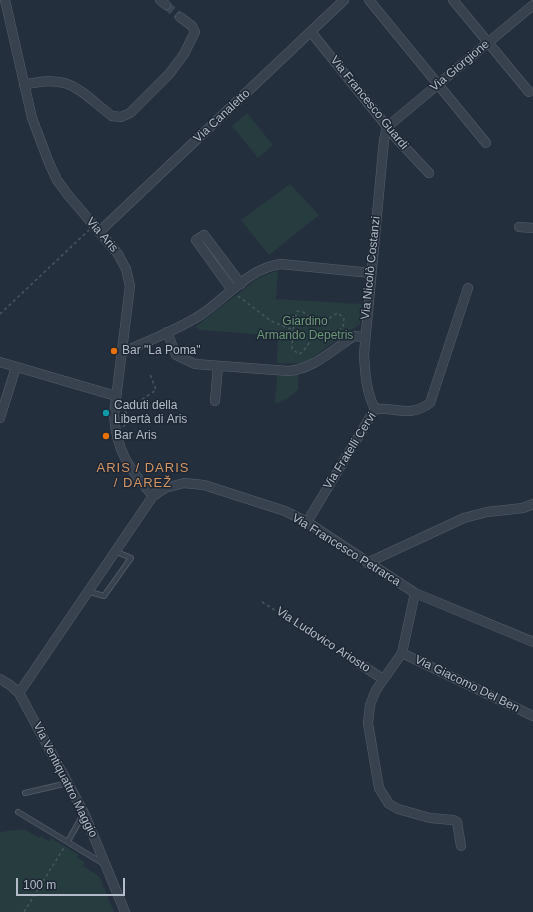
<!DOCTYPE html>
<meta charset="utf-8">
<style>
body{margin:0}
#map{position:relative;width:533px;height:912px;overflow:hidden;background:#242f3e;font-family:Arial,sans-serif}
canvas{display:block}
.scale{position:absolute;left:16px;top:878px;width:109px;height:18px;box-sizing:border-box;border:2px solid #b4bcc9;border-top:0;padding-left:5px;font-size:12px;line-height:14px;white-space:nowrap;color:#b4bcc9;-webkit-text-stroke:3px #1d2633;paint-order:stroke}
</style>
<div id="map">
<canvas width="533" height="912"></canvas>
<div class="scale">100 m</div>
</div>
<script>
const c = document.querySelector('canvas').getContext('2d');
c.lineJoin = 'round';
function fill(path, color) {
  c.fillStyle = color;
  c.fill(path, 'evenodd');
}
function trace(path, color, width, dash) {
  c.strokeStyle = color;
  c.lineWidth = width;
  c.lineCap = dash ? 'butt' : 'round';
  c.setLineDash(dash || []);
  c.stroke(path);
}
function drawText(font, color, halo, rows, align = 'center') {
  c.font = font + ' Arial,sans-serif';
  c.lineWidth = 3;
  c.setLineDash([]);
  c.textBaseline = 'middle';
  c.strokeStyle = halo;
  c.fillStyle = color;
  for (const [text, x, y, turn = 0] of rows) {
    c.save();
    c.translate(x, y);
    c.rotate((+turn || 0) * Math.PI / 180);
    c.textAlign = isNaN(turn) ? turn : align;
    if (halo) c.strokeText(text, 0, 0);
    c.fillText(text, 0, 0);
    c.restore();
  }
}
const green = new Path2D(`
 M 247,113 L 273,145 L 258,158 L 232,126 Z
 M 290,184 L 319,215 L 269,255 L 241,220 Z
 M 278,270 L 276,299 L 362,304 L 360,324 L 303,364 L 277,363 L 278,336 L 200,330 L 195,327 L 257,279 Z
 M 298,374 L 298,390 L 288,398 L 275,404 L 277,376 Z
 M 24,829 L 39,838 L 41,836 L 49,841 L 51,838 L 79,855 L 77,858 L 85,862 L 83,866 L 99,876 L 114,912 L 0,912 L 0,832 Z`);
const streetTunnel = new Path2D(`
 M 166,5 L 180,17`);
const path = new Path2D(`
 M 238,296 L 271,321 L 293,330 L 297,311 C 308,311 313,323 324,321 C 329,320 332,315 338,313 L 344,318 L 343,328 C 322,337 318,327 303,352 L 299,354 L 292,349 L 293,330
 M 0,314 L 89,230
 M 326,332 L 334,341
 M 123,427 L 131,420 L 125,411 L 156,390 L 150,374
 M 262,602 L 353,660
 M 24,912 L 65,846`);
const lane = new Path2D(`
 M 90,592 L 104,596 L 131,558 L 117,552
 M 25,793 L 68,783
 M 18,812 L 104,864
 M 68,841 L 84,813`);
const street = new Path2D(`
 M 5,0 L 32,118 L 49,163 L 57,180 L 68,195 L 118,254 L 126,269 L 130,286 L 114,415 C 116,451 130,470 153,496
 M 160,0 L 166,5
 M 369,0 L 486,143
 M 453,0 L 529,92
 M 311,32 L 397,139 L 429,173
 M 24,85 C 70,73 78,90 112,116 L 121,117 L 130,113 L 170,73 L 184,54 L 195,32 L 192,26 L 180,17
 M 519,227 L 533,228
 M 99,232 L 344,0
 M 232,290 L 196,240 L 204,235 L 241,284
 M 167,332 L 176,355 L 195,364 L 288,371 C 312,370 334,349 354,336 L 365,337
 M 123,352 C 148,341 175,331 199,316 C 226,299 248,268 281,264 L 371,273
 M 0,362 L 116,396
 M 215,401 L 218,366
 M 375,409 C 366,392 365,372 364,354 L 384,140 L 387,127 L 533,5
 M 0,418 L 16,367
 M 307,522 L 375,409 C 397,407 409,418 430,403 L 468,288
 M 367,563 L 464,518 L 487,512 L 523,508 L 533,504
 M 415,593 L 402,653 L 376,690 L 370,705 L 368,723 L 379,788 L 389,804 L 398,809 L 430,818 L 453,820 L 457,822 L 461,846
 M 402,653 L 533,716
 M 360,664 L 383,679
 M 0,679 L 10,685 L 19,693 L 84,813 L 125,912
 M 19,693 L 153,496 L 165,488 L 184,483 L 204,485 L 285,511 L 307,522 L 415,593 L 533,642`);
const markers = [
 [114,351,4,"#e8710a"],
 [106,413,4,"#0f9aa8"],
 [106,436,4,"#e8710a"]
];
const streetNames = [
 ["Via Giorgione",460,66,-40],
 ["Via Francesco Guardi",369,103,51],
 ["Via Canaletto",222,116,-43],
 ["Via Aris",102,235,49],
 ["Via Nicolò Costanzi",371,268,-84],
 ["Via Fratelli Cervi",350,451,-58],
 ["Via Francesco Petrarca",346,550,32],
 ["Via Ludovico Ariosto",323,640,33],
 ["Via Giacomo Del Ben",467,684,26],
 ["Via Ventiquattro Maggio",65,780,63]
];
const parkNames = [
 ["Giardino",305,322],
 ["Armando Depetris",305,336]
];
const poiNames = [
 ["Bar \"La Poma\"",122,351],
 ["Caduti della",114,406],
 ["Libertà di Aris",114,420],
 ["Bar Aris",114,436]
];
const neighbourhoodNames = [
 ["ARIS / DARIS",143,468],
 ["/ DAREŽ",143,483]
];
fill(green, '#263c3f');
trace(streetTunnel, '#3a4453', 9, [9, 4.5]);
trace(lane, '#565f6c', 6);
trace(street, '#565f6c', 10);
trace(path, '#44595c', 1.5, [3, 3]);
trace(lane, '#38414e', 4.5);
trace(street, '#38414e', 9);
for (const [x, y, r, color] of markers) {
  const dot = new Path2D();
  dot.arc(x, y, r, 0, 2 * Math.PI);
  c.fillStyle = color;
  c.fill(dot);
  trace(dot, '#1d2633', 1.5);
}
drawText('12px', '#b4bcc9', '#1d2633', streetNames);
drawText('12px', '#6b9a76', '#1d2633', parkNames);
drawText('12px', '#b4bcc9', '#1d2633', poiNames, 'left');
c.letterSpacing = '1px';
drawText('13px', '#d59563', '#1d2633', neighbourhoodNames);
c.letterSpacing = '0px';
</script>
